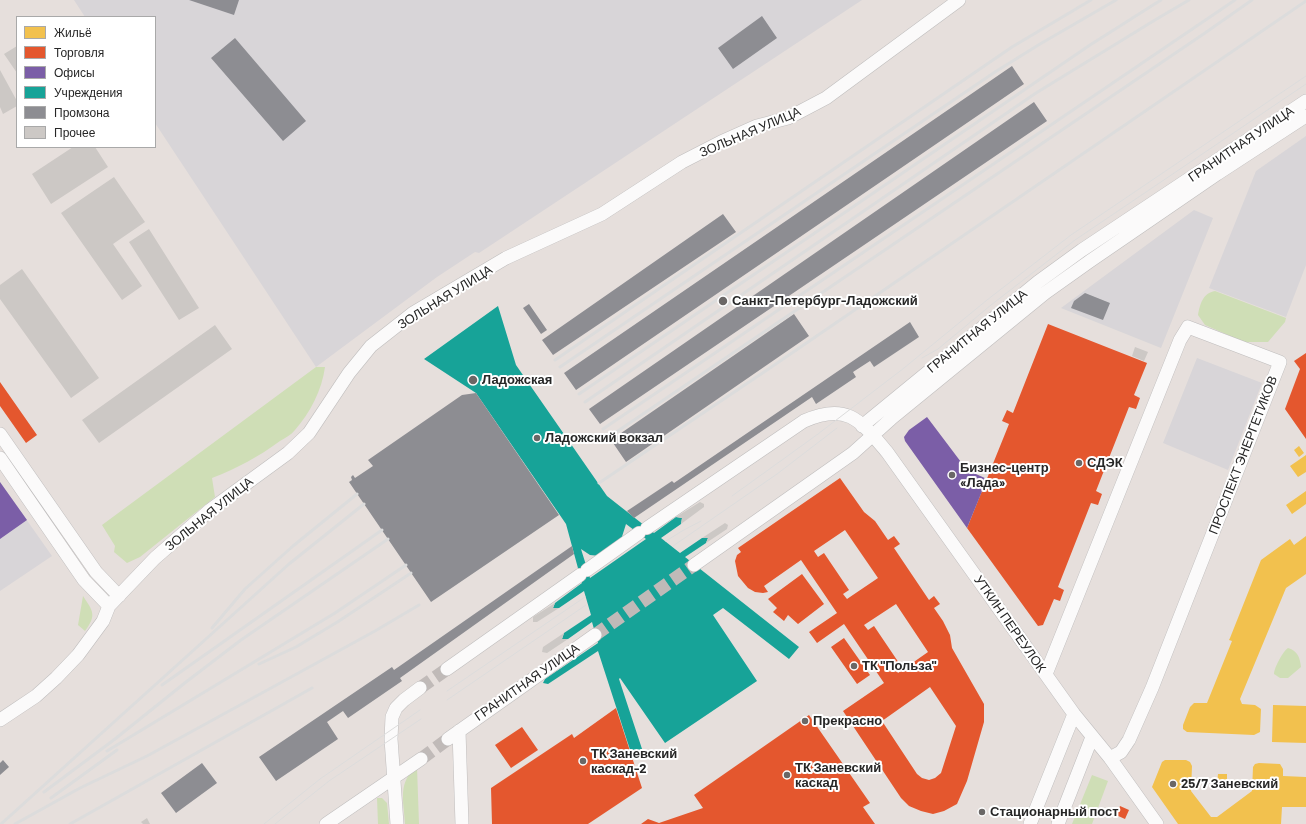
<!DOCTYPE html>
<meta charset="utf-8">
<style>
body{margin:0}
#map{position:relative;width:1306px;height:824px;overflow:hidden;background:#e6dfdc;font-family:Barlow,sans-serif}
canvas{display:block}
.legend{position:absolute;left:16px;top:16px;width:140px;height:132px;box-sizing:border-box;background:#fff;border:1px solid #a9a9a9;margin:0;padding:5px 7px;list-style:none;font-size:12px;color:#272727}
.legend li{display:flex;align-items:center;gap:8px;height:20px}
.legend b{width:20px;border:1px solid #a9a9a9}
</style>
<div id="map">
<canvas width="1306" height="824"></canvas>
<ul class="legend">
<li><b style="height:11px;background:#f2c14e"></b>Жильё</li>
<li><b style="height:11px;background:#e4572e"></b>Торговля</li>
<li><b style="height:11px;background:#7b5ea7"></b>Офисы</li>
<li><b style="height:11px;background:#17a398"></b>Учреждения</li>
<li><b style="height:11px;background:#8d8d92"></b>Промзона</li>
<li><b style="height:11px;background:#ccc8c5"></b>Прочее</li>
</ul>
</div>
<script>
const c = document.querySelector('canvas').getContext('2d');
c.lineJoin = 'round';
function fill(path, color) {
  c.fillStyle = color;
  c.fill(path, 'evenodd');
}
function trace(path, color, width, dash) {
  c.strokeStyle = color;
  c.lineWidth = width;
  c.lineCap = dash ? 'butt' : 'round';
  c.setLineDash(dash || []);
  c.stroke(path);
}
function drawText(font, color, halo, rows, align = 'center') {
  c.font = font + ' Barlow,sans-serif';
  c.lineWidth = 4;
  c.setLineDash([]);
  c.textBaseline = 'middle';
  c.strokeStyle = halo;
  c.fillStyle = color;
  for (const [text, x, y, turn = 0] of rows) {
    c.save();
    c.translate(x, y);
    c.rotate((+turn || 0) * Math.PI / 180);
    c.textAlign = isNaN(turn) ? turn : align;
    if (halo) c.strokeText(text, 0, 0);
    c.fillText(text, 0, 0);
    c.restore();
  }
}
const industrial = new Path2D(`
 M 74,0 L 862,0 L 479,253 L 475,252 L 437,277 L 316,367 L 155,123 L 155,17 L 85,17 Z
 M 1306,136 L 1306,265 L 1286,317 L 1209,288 L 1256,171 Z
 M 1194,210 L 1213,218 L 1161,348 L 1061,308 Z
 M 1197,358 L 1262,383 L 1228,470 L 1163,443 Z
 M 0,482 L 52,556 L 0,591 Z`);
const green = new Path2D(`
 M 1215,291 L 1286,318 L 1285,322 L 1268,342 L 1244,342 L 1205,325 L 1198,315 C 1200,304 1203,293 1215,291 Z
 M 316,367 L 325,367 C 322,390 310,413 295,430 C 291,435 285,438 280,441 C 258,457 238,468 212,478 L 215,497 L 140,557 L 127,563 L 114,552 L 115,546 L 102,525 Z
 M 83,596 C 93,611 97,615 85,631 L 78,625 Z
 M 1288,648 C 1298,651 1300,658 1301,667 L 1288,678 L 1280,678 L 1274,674 C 1274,668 1283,651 1288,648 Z
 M 417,767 L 419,824 L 405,824 C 404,801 397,782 417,767 Z
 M 1092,775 L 1108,781 L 1092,824 L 1072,824 Z
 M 377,798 L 382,798 L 387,803 L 389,824 L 378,824 Z`);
const homes = new Path2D(`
 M 1299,446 L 1304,453 L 1299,457 L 1294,450 Z
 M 1306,455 L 1306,472 L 1298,477 L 1290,466 Z
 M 1306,491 L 1306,504 L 1292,514 L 1286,505 Z
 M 1306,536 L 1306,574 L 1286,588 L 1240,699 L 1242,704 L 1255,705 L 1261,709 L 1260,732 L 1254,735 L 1187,732 L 1183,729 L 1183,725 L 1190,707 L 1194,703 L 1207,703 L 1232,641 L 1229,640 L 1230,638 L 1261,560 L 1290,539 L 1294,545 Z
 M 1273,705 L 1306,706 L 1306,743 L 1272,742 Z
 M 1165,760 L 1186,760 L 1190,762 L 1192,766 L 1191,791 L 1211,817 L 1217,817 L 1252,791 L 1253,767 L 1255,764 L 1259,763 L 1280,764 L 1283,769 L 1283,776 L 1306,777 L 1306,807 L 1282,807 L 1281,824 L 1178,824 L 1152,787 L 1162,762 Z
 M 1218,774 L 1227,774 L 1227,785 L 1217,784 Z`);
const shops = new Path2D(`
 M 1048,324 L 1147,363 L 1134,395 L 1140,398 L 1136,409 L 1129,407 L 1096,491 L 1102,494 L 1098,505 L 1091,503 L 1058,587 L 1064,590 L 1060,601 L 1054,599 L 1043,625 L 1038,626 L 967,528 L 1009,424 L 1002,421 L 1007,410 L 1013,413 Z
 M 1306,353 L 1306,439 L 1285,409 L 1300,369 L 1294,361 Z
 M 0,382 L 37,435 L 26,443 L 0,406 Z
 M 840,478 L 864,512 L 875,521 L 888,540 L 894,536 L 900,544 L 894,548 L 929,600 L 934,596 L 940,604 L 934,608 L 943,621 L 950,635 L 952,648 L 984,704 L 984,722 L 967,781 L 957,804 L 944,811 L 933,814 L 921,811 L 909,806 L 901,798 L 843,711 L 884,683 L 844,624 L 817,643 L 809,632 L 837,613 L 801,560 L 764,586 L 768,592 L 763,593 L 755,592 L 748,588 L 738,576 L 735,561 L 737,555 L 741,552 L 738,548 ZM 845,530 L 878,578 L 847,599 L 843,594 L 849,590 L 824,553 L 818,557 L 814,551 ZM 896,604 L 928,652 L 898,673 L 894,667 L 899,663 L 874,626 L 868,630 L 864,625 ZM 930,687 L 956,726 L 941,773 L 935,778 L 929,780 L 922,778 L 917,774 L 882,721 Z
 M 802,574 L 824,604 L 798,624 L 788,615 L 784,621 L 773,612 L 777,608 L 768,599 Z
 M 844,638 L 870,675 L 857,684 L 831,647 Z
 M 616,708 L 642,788 L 588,824 L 492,824 L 491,788 L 572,734 L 574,738 Z
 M 809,715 L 870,803 L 863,807 L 875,824 L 641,824 L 648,819 L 659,823 L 703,808 L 694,795 Z
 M 522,727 L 538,750 L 511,768 L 495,745 Z
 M 1120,806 L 1129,810 L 1125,819 L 1116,815 Z`);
const offices = new Path2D(`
 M 927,417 L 967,470 L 987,479 L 967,528 L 905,441 L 904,437 L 909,430 Z
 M 0,482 L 27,520 L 0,539 Z`);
const public = new Path2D(`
 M 498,306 L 516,365 L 607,496 L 654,533 L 676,517 L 682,518 L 681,524 L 661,538 L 680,553 L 702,538 L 708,538 L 706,543 L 685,557 L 799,647 L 789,659 L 723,608 L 713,615 L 757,681 L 665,743 L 620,678 L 619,679 L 644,755 L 633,759 L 598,651 L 548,684 L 543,683 L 545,679 L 598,643 L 592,622 L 568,639 L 562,639 L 564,633 L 591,615 L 584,591 L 559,608 L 553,608 L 555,603 L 582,583 L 566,524 L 476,393 L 424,359 ZM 626,524 L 646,539 L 590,578 L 581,549 L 590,555 L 600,556 L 620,543 Z`);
const industry = new Path2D(`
 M 189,0 L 239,0 L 234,15 Z
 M 762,16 L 777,38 L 733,69 L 718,48 Z
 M 235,38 L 306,121 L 283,141 L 211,58 Z
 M 1012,66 L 1024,84 L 576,390 L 564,373 Z
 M 1034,102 L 1047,121 L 600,424 L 589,409 Z
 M 723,214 L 736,232 L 553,355 L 542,340 Z
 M 1085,293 L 1110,303 L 1103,320 L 1071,308 L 1074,301 Z
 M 529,304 L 547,330 L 541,334 L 523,308 Z
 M 794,314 L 809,336 L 626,462 L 611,440 Z
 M 910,322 L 919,337 L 874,367 L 870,361 L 853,372 L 856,377 L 816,404 L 812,397 L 634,518 L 627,511 L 672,481 L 674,483 Z
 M 476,393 L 559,515 L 431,602 L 349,482 L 352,480 L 351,477 L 353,475 L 355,478 L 373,466 L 368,460 L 462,395 Z
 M 572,546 L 574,554 L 400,678 L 402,681 L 348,718 L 343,711 L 327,722 L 338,739 L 276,781 L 259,757 L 392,667 L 394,670 Z
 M 3,760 L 9,767 L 0,775 L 0,763 Z
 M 202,763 L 217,783 L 176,813 L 161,793 Z`);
const building = new Path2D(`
 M 17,46 L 17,73 L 4,54 Z
 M 0,70 L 17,101 L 17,106 L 3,114 L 0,107 Z
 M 73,147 L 95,147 L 108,167 L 51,204 L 32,174 Z
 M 114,177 L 145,222 L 113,244 L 142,286 L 122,300 L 61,213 Z
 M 149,229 L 199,308 L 179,320 L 129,242 Z
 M 22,269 L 99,378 L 71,398 L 0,299 L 0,285 Z
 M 215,325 L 232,349 L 99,443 L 82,420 Z
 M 1135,347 L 1148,352 L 1144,361 L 1132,356 Z
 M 700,502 L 704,504 L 704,507 L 681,524 L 682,518 L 676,517 Z
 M 725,523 L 728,525 L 727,529 L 706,543 L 708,538 L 702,538 Z
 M 555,603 L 553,608 L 559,608 L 537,622 L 533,622 L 533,617 Z
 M 564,633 L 562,639 L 568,639 L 547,653 L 542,652 L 543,647 Z
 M 147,818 L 150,824 L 143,824 L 141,822 Z`);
const minorTunnel = new Path2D(`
 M 595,635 L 694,565
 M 420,688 L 447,669
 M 421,759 L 448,739`);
const minor = new Path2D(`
 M 862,426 L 1038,282 L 1082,250 L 1306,101
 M 0,434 L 96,572 L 119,596
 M 0,458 L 84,580 L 109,606
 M 647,528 L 804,421 C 847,402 860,420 887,452 L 1074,714 L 1110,758 L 1157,824
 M 694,565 L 853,453 L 893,417 L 1045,293 L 1090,261 L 1217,174 L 1306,116
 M 587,570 L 639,533
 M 447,669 L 580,575
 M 1046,674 L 1180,340 L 1188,327 L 1280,362 L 1152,688 L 1129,740 L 1121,752 L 1110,758
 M 0,720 L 36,696 L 56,678 L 78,655 L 103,621 L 109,606 L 155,558 L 210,510 L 288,453 L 309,433 L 349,373 L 371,346 L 413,313 L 506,258 L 602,214 L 682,162 L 721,142 L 757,126 L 788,118 L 826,98 L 959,0
 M 459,731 L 462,824
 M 448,739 L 595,635
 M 326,824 L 421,759
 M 397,824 L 391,739 L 392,717 L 396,708 L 404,700 L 420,688
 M 1030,824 L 1074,714
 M 1058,824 L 1092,737`);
const tram = new Path2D(`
 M 922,358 L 938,349 L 991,305 L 1075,240 L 1306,84
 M 732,496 L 818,434 L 904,368 L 987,300 L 1071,235 L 1306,76
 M 666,541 L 682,531 L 701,521
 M 673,546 L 777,474 L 837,428
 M 447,691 L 585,597
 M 447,700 L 586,605
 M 264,824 L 320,779 L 420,710
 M 275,824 L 329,781 L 421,719`);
const rail = new Path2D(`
 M 555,360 L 1012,47 L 1091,0
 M 560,367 L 995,72 L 1040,44 L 1116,0
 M 579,394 L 1090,45 L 1161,0
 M 585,402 L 1036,93 L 1155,20 L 1189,0
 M 603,429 L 1235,0
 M 609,437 L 1205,33 L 1252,0
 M 599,483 L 770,368 L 1306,1
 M 212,628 L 245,589 L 293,546 L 357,494
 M 259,664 L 296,647 L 339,621 L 411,573
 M 162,685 L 382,530
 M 107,751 L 335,613 L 406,565
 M 44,792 L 115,739 L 186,682 L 241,640 L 388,539
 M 51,798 L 117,750
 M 1,824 L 289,564 L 364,504
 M 15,824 L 80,788 L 147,756 L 375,631 L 419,605
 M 70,824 L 312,688`);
const markers = [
 [723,301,5,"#6a6766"],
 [473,380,5,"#6a6766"],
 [537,438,4,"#6a6766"],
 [1079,463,4,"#6a6766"],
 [952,475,4,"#6a6766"],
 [854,666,4,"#6a6766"],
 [805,721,4,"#6a6766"],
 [583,761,4,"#6a6766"],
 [787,775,4,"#6a6766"],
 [1173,784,4,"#6a6766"],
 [982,812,4,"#6a6766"]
];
const streetNames = [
 ["ЗОЛЬНАЯ УЛИЦА",750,132,-23],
 ["ГРАНИТНАЯ УЛИЦА",1241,144,-34],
 ["ЗОЛЬНАЯ УЛИЦА",445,297,-32],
 ["ГРАНИТНАЯ УЛИЦА",977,331,-39],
 ["ПРОСПЕКТ ЭНЕРГЕТИКОВ",1243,455,-69],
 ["ЗОЛЬНАЯ УЛИЦА",209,514,-39],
 ["УТКИН ПЕРЕУЛОК",1010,624,55],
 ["ГРАНИТНАЯ УЛИЦА",527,682,-35]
];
const poiNames = [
 ["Санкт-Петербург-Ладожский",732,301],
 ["Ладожская",482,380],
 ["Ладожский вокзал",545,438],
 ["СДЭК",1087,463],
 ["Бизнес-центр",960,468],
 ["«Лада»",960,483],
 ["ТК \"Польза\"",862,666],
 ["Прекрасно",813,721],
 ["ТК Заневский",591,754],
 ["каскад-2",591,769],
 ["ТК Заневский",795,768],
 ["каскад",795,783],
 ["25/7 Заневский",1181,784],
 ["Стационарный пост",990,812]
];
fill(industrial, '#d8d5d8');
fill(green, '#cfdeb6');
fill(homes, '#f2c14e');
fill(shops, '#e4572e');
fill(offices, '#7b5ea7');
fill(public, '#17a398');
fill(industry, '#8d8d92');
fill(building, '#ccc8c5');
trace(minorTunnel, '#c0bab8', 13, [13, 6]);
trace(minor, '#bfbdbd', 14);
trace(minor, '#fbfafa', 13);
trace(tram, '#dcdcdc', 1);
trace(rail, '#dcdcdc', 3);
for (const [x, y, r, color] of markers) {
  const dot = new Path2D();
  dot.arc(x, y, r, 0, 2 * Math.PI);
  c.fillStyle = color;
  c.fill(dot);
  trace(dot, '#fff', 1.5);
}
drawText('13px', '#272727', '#fff', streetNames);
drawText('bold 13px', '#272727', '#fff', poiNames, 'left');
</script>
